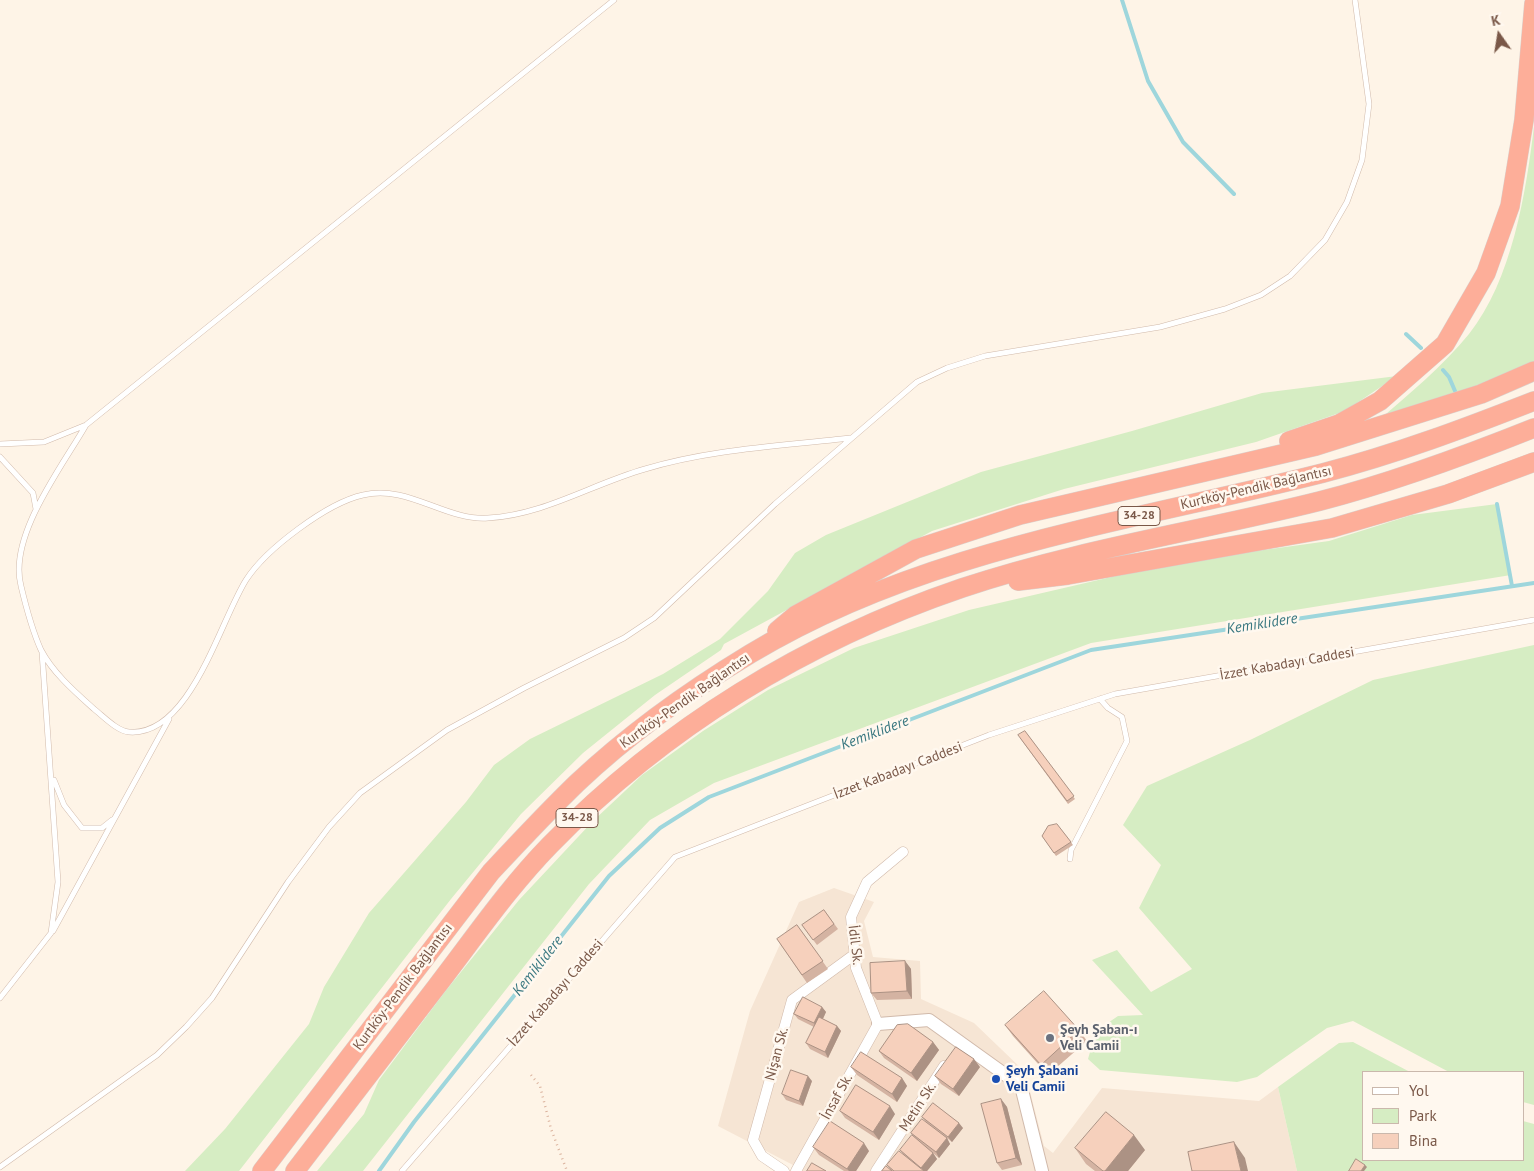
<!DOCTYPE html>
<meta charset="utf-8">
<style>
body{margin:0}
#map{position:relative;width:1534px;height:1171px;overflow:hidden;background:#fef4e7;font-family:"PT Sans",sans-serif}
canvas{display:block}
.legend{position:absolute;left:1362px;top:1071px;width:162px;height:90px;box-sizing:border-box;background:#fff8ef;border:1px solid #cab8ac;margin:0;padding:6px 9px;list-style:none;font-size:15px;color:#7a5848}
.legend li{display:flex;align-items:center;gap:10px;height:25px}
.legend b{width:25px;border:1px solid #cab8ac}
.north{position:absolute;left:1474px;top:10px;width:50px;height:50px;-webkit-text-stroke:4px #fff8ef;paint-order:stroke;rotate:347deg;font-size:14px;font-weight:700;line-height:20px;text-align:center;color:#7a5848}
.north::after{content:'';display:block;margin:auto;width:18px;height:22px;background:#7a5848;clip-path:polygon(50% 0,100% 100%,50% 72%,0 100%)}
</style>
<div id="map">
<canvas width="1534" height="1171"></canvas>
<ul class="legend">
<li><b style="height:6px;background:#fff"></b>Yol</li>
<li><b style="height:14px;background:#d6edc3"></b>Park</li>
<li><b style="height:14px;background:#f6d0bc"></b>Bina</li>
</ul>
<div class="north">K</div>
</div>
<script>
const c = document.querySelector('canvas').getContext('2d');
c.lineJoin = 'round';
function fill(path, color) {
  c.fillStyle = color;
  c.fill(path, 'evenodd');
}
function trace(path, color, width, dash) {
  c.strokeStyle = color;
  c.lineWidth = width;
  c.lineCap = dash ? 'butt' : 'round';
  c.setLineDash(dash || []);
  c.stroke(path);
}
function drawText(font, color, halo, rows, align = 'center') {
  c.font = font + ' "PT Sans",sans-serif';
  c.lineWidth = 5;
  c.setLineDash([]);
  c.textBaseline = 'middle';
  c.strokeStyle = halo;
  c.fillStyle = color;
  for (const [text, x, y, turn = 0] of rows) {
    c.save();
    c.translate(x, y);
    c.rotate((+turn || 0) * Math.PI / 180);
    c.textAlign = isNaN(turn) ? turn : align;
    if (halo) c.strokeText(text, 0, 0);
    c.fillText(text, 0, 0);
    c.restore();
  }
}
const residential = new Path2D(`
 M 834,888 L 874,902 L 864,921 L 873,957 L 920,961 L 921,999 L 974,1023 L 1025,1072 L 1044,1146 L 1053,1153 L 1102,1088 L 1259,1101 L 1278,1087 L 1297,1171 L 790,1171 L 793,1165 L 718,1126 L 750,1011 L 799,902 Z`);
const green = new Path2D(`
 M 1534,126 L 1534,362 L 1464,391 L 1378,421 C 1409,394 1443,366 1469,334 C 1512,280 1526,193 1534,126 Z
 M 1397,376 L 1345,411 L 1256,442 L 1064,489 L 932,531 L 724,644 L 721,650 L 655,695 L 583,753 L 521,814 L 451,899 L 239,1171 L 185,1171 L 225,1129 L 309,1024 L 324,987 L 369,913 L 466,802 L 494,765 L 530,739 L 663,674 L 720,639 L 768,591 L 795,553 L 826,535 L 981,472 L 1132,431 L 1262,393 Z
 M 1497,504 L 1511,575 L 1091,643 L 714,783 L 650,820 L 589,884 L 363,1171 L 317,1171 L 364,1114 L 379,1080 L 444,993 L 519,900 L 593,821 L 642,775 L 703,731 L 768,690 L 854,648 L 969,610 L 1176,562 L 1329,541 L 1412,515 Z
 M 1534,645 L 1534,1105 L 1523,1102 L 1523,1072 L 1449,1072 L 1353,1021 L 1327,1028 L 1257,1077 L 1237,1082 L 1100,1070 L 1088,1059 L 1096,1031 L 1118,1016 L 1143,1015 L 1092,960 L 1117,950 L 1151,992 L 1192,969 L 1139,908 L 1161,865 L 1123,825 L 1147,786 L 1250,740 L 1373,680 Z
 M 1353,1042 L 1410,1072 L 1363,1072 L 1363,1160 L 1523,1160 L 1523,1121 L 1534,1124 L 1534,1171 L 1297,1171 L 1278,1087 L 1339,1043 Z`);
const stream = new Path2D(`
 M 1122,0 L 1148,81 L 1183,142 L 1234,194
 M 1406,334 L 1421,348
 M 1443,370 L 1449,377 L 1455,391
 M 1497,504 L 1512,586
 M 379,1171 L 414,1122 L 609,876 L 660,828 L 709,797 L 1091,650 L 1534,583`);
const path = new Path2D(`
 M 531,1075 L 540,1086 L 551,1129 L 567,1171`);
const service = new Path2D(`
 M 86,425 C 62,467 8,536 21,586 C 26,607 32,630 41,650 C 53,673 75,692 94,709 C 103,716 117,731 129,732 C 190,737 220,621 246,580 C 266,549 327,503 363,495 C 408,484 445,521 488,518 C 544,515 592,484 645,469 C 711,449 782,446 850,438
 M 0,444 L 44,442 L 86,425 L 614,0
 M 0,457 L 33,493 L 36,509
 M 54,780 L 64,805 L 82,828 L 102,828 L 112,820
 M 1070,859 L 1071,850 L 1127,741 L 1122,717 L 1108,708 L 1100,699
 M 53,931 L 169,719
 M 0,998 L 51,933 L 58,882 L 42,652
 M 0,1167 L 157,1055 L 186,1027 L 212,998 L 288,882 L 329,827 L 360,793 L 447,730 L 524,688 L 624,638 L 654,618 L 775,504 L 917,382 L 947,368 L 985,356 L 1160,327 L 1225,309 L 1261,295 L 1290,276 L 1325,240 L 1347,202 L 1362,160 L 1369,104 L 1355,0
 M 402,1171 L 675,857 L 989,735 L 1115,694 L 1534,620`);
const minor = new Path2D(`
 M 784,1171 L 762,1156 L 753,1140 L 792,1000 L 855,954
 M 796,1171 L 878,1024 L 856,968 L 851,917 L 867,882 L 903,852
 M 876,1171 L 944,1066`);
const tertiary = new Path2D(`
 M 878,1024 L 929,1020 L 1021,1086 L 1042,1171`);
const motorway = new Path2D(`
 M 1289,441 L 1339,424 L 1380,401 L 1445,344 L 1486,273 L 1510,206 L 1524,120 L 1534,4
 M 1018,581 L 1068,575 L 1332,528 L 1448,494 L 1534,462
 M 777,631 L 796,615 L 916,549 L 1020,515 L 1316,446 L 1481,394 L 1534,371
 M 262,1171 L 491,872 C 519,842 547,812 577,783 C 629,734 689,691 750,654 C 924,549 1130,522 1323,473 C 1396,454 1465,428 1534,401
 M 295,1171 C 342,1109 390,1048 437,986 C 474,938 508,888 550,845 C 665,727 806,641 962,588 C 1079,549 1201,531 1320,501 C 1394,482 1464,456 1534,428`);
const wall = new Path2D(`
 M 1025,731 L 1075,799 L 1068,804 L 1020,738 Z
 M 1057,824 L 1073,845 L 1056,856 L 1042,836 Z
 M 824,910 L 838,929 L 817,945 L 802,925 Z
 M 797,925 L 828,969 L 807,983 L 777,939 Z
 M 905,961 L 911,969 L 912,999 L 877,1000 L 871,993 Z
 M 822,1007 L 826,1012 L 823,1019 L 837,1026 L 841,1031 L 828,1058 L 810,1049 L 806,1043 L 814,1027 L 798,1019 L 794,1014 Z
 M 1005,1025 L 1079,1030 L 1087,1041 L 1048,1075 L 1013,1036 Z
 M 933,1042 L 939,1050 L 917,1081 L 884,1058 L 879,1051 Z
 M 851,1067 L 902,1078 L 907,1086 L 897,1102 L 857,1075 Z
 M 980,1067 L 959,1096 L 941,1084 L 935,1076 Z
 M 812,1081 L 803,1106 L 786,1100 L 782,1094 Z
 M 1001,1099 L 1007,1107 L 1022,1165 L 1002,1170 L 997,1163 Z
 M 840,1111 L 895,1114 L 879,1140 L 845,1118 Z
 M 922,1117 L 963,1128 L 952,1142 L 947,1138 L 950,1144 L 939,1158 L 922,1144 L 933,1153 L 937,1159 L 927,1171 L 882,1171 L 890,1169 L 887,1165 L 903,1154 L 900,1150 L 914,1137 L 911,1133 L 926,1122 Z
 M 813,1147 L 869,1151 L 856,1171 L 844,1171 L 819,1155 Z
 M 1075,1148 L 1145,1150 L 1128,1171 L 1095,1171 L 1086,1164 Z`);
const shadedWall = new Path2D(`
 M 905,961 L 911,969 L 912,999 L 907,991 Z
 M 822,1007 L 826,1012 L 818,1029 L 814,1023 Z
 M 837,1026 L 841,1031 L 828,1058 L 825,1052 Z
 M 933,1042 L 939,1050 L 917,1081 L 911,1073 Z
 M 974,1059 L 980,1067 L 959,1096 L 953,1089 Z
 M 808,1076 L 812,1081 L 803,1106 L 799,1101 Z
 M 902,1078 L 907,1086 L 897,1102 L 892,1094 Z
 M 1001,1099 L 1007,1107 L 1022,1165 L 1016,1158 Z
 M 890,1106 L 895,1114 L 879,1140 L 873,1132 Z
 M 959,1123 L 963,1128 L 952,1142 L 948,1137 Z
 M 1134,1135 L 1145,1150 L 1128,1171 L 1105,1171 Z
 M 947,1138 L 950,1144 L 939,1158 L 936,1152 Z
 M 1234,1142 L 1245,1158 L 1248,1171 L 1241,1171 Z
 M 864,1143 L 869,1151 L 856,1171 L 849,1171 L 847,1169 Z
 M 933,1153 L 937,1159 L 927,1171 L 924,1171 L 921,1168 Z
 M 1365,1165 L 1367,1167 L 1364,1171 L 1361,1171 Z`);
const building = new Path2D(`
 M 1025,731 L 1074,796 L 1067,801 L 1018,735 Z
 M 1057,824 L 1071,842 L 1054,853 L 1042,836 L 1048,826 Z
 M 824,910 L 834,924 L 813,940 L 802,925 Z
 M 797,925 L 823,961 L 802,975 L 777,939 Z
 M 905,961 L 907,991 L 871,993 L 870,963 Z
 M 1044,991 L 1079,1030 L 1041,1065 L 1005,1025 Z
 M 803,997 L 822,1007 L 814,1023 L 794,1014 Z
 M 819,1017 L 837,1026 L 825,1052 L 806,1043 Z
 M 908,1024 L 933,1042 L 911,1073 L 879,1051 L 897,1025 Z
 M 956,1047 L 974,1059 L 953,1089 L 935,1076 Z
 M 861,1052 L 902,1078 L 892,1094 L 851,1067 Z
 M 791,1070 L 808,1076 L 799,1101 L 782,1094 Z
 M 856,1085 L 890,1106 L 873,1132 L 840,1111 Z
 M 1001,1099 L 1016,1158 L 997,1163 L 981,1104 Z
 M 933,1103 L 959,1123 L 948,1137 L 922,1117 Z
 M 1106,1112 L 1134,1135 L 1105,1171 L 1103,1171 L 1075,1148 Z
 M 922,1119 L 947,1138 L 936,1152 L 911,1133 Z
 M 830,1121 L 864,1143 L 847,1169 L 813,1147 Z
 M 912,1135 L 933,1153 L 921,1168 L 900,1150 Z
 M 1234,1142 L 1241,1171 L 1192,1171 L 1188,1152 Z
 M 899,1151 L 924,1171 L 894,1171 L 887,1165 Z
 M 1356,1159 L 1365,1165 L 1361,1171 L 1349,1171 Z
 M 812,1163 L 826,1171 L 807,1171 Z
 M 886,1166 L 892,1171 L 882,1171 Z`);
const markers = [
 [1050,1038,5,"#6b7280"],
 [996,1079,5,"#1a4fb4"]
];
const shields = [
 [1139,516,42],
 [577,818,42]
];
const shieldNames = [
 ["34-28",1139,516],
 ["34-28",577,818]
];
const streetNames = [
 ["Kurtköy-Pendik Bağlantısı",1256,488,-13],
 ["İzzet Kabadayı Caddesi",1287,664,-10],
 ["Kurtköy-Pendik Bağlantısı",685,701,-35],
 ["İzzet Kabadayı Caddesi",898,771,-21],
 ["İdil Sk.",855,945,83],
 ["Kurtköy-Pendik Bağlantısı",403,987,-53],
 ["İzzet Kabadayı Caddesi",556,993,-49],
 ["Nişan Sk.",777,1054,-75],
 ["İnsaf Sk.",837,1097,-61],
 ["Metin Sk.",918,1107,-57]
];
const worshipNames = [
 ["Şeyh Şaban-ı",1060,1030],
 ["Veli Camii",1060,1046]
];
const transitNames = [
 ["Şeyh Şabani",1006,1071],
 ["Veli Camii",1006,1087]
];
const waterNames = [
 ["Kemiklidere",1262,624,-9],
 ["Kemiklidere",875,733,-21],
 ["Kemiklidere",538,966,-52]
];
fill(residential, '#f6e5d4');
fill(green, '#d6edc3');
trace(stream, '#9ed6dc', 4);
trace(service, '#d1baab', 6);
trace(minor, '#d1baab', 11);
trace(tertiary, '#d1baab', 14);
trace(motorway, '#dad0cc', 20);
trace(path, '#dbb39e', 2.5, [1, 4]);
trace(service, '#fff', 5);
trace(minor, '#fff', 10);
trace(tertiary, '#fff', 12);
trace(motorway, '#fdae99', 19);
fill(wall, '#d4b3a2');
fill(shadedWall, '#ac9284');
fill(building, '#f6d0bc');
trace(building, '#ac9284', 1);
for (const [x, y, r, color] of markers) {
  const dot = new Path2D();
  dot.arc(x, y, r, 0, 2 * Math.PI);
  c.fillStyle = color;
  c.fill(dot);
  trace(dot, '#fff8ef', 2);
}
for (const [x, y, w] of shields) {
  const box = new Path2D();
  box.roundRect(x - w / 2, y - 9.5, w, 19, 4);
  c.fillStyle = '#fff8ef';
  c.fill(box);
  trace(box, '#7a5848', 1);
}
drawText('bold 12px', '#7a5848', null, shieldNames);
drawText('14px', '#7a5848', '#fff8ef', streetNames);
drawText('bold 14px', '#5b616d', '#fff8ef', worshipNames, 'left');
drawText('bold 14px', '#164399', '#fff8ef', transitNames, 'left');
drawText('italic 15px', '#3a7881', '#fff8ef', waterNames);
</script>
